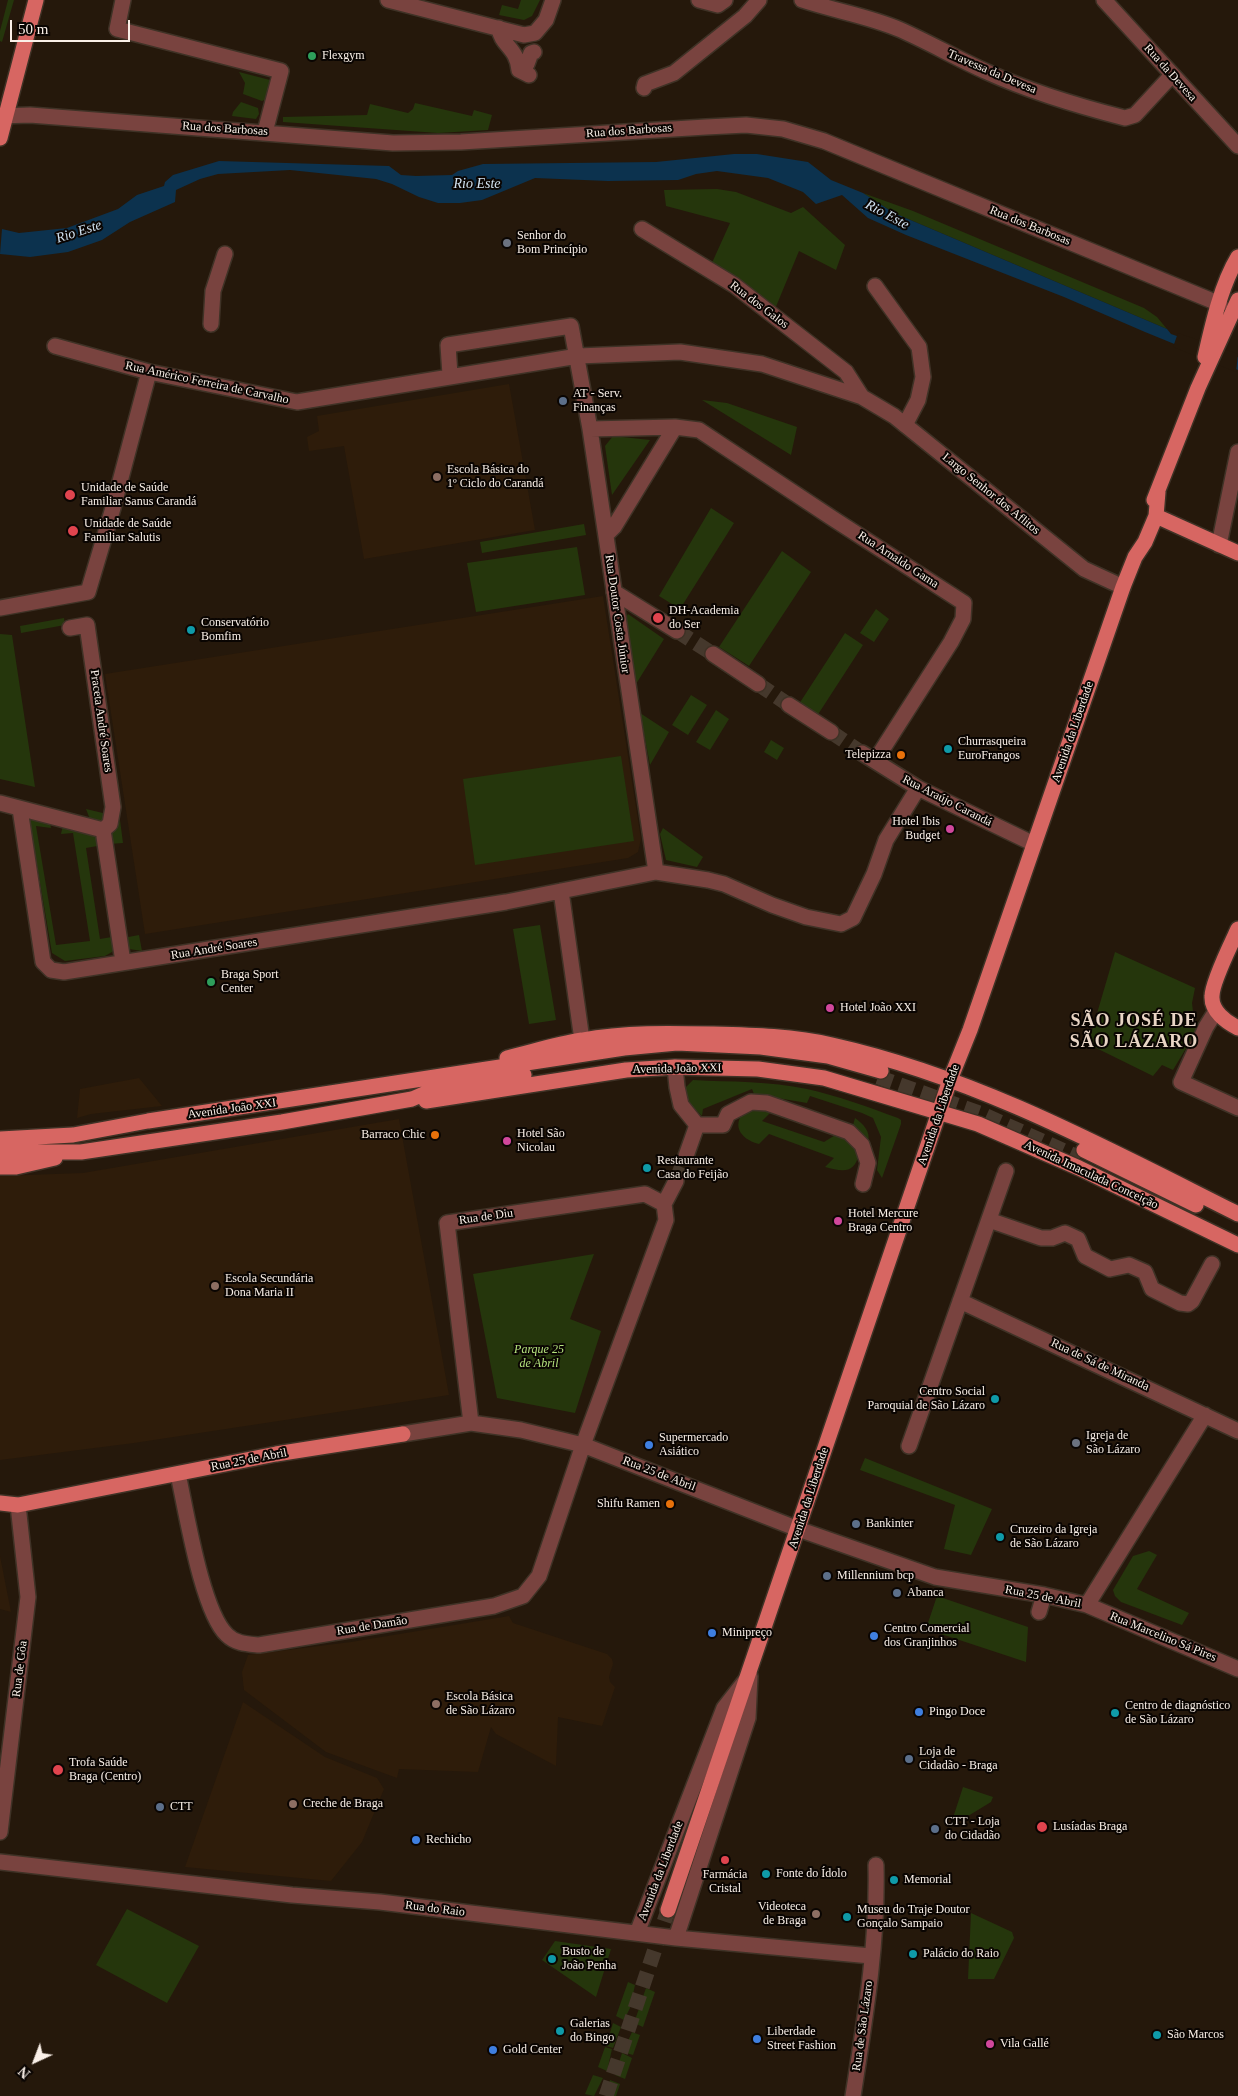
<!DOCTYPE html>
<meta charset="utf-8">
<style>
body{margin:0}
#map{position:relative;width:1238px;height:2096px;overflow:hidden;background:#25180b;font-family:"Times New Roman",serif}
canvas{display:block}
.north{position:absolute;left:10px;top:2036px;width:50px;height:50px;-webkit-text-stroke:4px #0a0502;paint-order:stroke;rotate:223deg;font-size:14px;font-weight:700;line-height:20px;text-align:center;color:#faf0e8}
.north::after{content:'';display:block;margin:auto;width:18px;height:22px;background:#faf0e8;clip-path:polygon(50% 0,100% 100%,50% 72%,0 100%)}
.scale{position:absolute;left:10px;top:20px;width:120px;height:22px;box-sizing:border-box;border:2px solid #faf0e8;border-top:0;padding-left:6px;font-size:15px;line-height:18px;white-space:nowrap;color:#faf0e8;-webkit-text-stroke:4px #0a0502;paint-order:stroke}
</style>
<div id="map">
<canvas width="1238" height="2096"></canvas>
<div class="north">N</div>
<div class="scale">50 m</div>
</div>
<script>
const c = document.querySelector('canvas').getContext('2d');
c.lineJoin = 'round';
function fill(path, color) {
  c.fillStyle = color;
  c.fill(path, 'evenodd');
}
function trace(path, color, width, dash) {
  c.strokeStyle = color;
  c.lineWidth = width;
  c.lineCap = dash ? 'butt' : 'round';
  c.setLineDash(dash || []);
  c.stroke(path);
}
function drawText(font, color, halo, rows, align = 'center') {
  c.font = font + ' "Times New Roman",serif';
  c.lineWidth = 4;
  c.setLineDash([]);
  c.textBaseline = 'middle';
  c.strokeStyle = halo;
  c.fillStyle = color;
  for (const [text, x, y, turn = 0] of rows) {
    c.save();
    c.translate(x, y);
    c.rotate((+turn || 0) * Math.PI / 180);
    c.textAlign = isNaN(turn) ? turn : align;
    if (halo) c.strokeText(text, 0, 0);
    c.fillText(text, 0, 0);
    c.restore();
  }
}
const built = new Path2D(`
 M 509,384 L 535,530 L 364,559 L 344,446 L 309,451 L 307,437 L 319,431 L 317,416 Z
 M 603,596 L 641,839 L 638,852 L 628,858 L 145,934 L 105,674 Z
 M 139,1078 L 162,1106 L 91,1114 L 77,1118 L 80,1089 Z
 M 399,1119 L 449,1395 L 134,1443 L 0,1460 L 0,1176 L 83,1173 Z
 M 0,1556 L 11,1612 L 0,1609 Z
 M 509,1616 L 513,1623 L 607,1654 L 612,1659 L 613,1664 L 609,1677 L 610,1682 L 615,1687 L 602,1726 L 558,1717 L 556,1766 L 496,1734 L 491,1727 L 478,1772 L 399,1769 L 397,1778 L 326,1752 L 244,1690 L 242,1672 L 248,1655 L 351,1642 Z
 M 243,1702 L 325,1757 L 377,1778 L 384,1789 L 362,1842 L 331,1881 L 185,1867 Z`);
const green = new Path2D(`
 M 8,0 L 14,0 L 2,42 L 0,41 L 0,31 Z
 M 521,0 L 540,0 L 532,16 L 524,20 L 499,15 L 502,5 L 518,9 Z
 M 239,72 L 270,80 L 267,99 L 262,101 L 243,94 L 245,83 Z
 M 241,102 L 258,108 L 259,114 L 256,119 L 232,116 L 233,112 Z
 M 415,103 L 472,116 L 474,110 L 492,115 L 488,130 L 438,133 L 283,122 L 283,117 L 367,115 L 370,104 L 408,113 L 413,109 Z
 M 717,189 L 736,192 L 791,213 L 803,207 L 845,245 L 836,270 L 799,251 L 775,309 L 711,265 L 730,223 L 666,206 L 664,190 Z
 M 863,193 L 913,211 L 1144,308 L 1157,317 L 1167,329 L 894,213 Z
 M 702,400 L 727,403 L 797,427 L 791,455 Z
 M 613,436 L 650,440 L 612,495 L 605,446 Z
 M 711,508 L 734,523 L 680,609 L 659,596 Z
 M 584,524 L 586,535 L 482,553 L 480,542 Z
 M 577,547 L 585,595 L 476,612 L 467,563 Z
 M 782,551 L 811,572 L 749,666 L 719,647 Z
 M 876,609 L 889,619 L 874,642 L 860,633 Z
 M 628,614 L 664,639 L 636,684 L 626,617 Z
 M 64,618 L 65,625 L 21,633 L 20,626 Z
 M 845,633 L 863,645 L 817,716 L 799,704 Z
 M 0,634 L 12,635 L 35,787 L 0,779 Z
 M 691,695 L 707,705 L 688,735 L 672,725 Z
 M 716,710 L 729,719 L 710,750 L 696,742 Z
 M 640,713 L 669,732 L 650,765 Z
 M 771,740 L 784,748 L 777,760 L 764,752 Z
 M 621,756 L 634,841 L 475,865 L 463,779 Z
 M 86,809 L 107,814 L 104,821 L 98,823 L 91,822 Z
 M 38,817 L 50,822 L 51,828 L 36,826 L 56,945 L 90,941 L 73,833 L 61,834 L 63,825 L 96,831 L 103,845 L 86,848 L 100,939 L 112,937 L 115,946 L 112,952 L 105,956 L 65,961 L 52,953 L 30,824 L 30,819 Z
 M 120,820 L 123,843 L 109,844 L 110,830 L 118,826 Z
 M 663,828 L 703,857 L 697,867 L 666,860 L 660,834 Z
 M 540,925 L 556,1020 L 529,1024 L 513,929 Z
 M 139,935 L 142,951 L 129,949 L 123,938 Z
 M 1115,952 L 1195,988 L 1192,1003 L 1193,1012 L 1187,1012 L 1188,1018 L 1194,1018 L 1201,1027 L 1191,1040 L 1173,1070 L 1162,1065 L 1153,1076 L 1088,1044 Z
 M 693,1080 C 731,1082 770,1081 807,1089 C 838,1096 868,1107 898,1118 L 901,1120 L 901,1124 L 882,1178 L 877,1170 L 881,1137 L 873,1118 L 862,1113 L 810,1096 L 807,1103 L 754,1094 L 752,1089 L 703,1109 L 702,1116 L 687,1101 L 684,1089 Z
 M 748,1108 L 772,1111 L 762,1121 L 824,1142 L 837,1134 L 844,1135 L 859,1153 C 855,1174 843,1172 825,1167 L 834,1158 L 769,1134 L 759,1144 C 739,1139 730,1123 748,1108 Z
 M 855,1118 C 863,1124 871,1131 868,1142 L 860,1132 L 852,1129 Z
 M 594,1254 L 570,1319 L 601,1331 L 575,1413 L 497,1398 L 473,1274 Z
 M 865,1458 L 992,1509 L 971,1555 L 944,1549 L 955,1505 L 860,1470 Z
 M 1149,1551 L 1157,1555 L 1137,1589 L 1189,1613 L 1182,1625 L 1121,1602 L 1115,1596 L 1113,1590 L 1133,1556 Z
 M 937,1596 L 1028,1627 L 1026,1662 L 926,1629 Z
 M 963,1787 L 993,1797 L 991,1802 L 950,1827 Z
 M 127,1909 L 199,1946 L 167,2003 L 96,1965 Z
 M 971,1913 L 1012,1932 L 1014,1938 L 994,1979 L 968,1979 Z
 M 555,1941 L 611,1949 L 596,1997 L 542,1960 Z
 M 628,1982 L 635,1985 L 630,2008 L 624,2020 L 616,2016 Z
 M 646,1988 L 655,1992 L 643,2027 L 634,2023 Z
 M 613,2023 L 621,2027 L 613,2048 L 606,2046 Z
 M 632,2032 L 640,2035 L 633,2055 L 623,2052 Z
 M 605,2047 L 612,2049 L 607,2071 L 598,2067 Z
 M 622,2053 L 632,2058 L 625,2079 L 615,2075 Z
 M 593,2075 L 603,2078 L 594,2096 L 585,2094 Z
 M 610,2080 L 620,2084 L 616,2096 L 606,2096 Z`);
const water = new Path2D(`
 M 734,154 L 757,154 L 808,162 L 831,180 L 863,193 L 894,213 L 1167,329 L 1171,334 L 1238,357 L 1238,370 L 1145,332 L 1064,297 L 906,235 L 868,218 L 842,195 L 816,204 L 803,192 L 768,178 L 717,171 L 696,174 L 678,180 L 608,181 L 535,178 L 482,200 L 460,203 L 438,203 L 419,197 L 392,184 L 376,179 L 290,170 L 218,174 L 200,179 L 176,190 L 175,202 L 130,222 L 102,240 L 68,252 L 30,257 L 0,254 L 2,229 L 19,233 L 67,228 L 118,209 L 137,195 L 164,186 L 165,182 L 173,175 L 219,161 L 389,166 L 401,175 L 416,176 L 452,175 L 458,171 L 483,164 L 656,162 Z`);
const pier = new Path2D(`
 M 1178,333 L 1238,354 L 1236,372 L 1173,347 Z`);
const minorTunnel = new Path2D(`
 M 677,631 L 713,654
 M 758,684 L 789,705
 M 831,732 L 862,753
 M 676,1181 L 686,1156`);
const majorTunnel = new Path2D(`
 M 878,1077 L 982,1114 L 1080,1158
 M 606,2096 L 668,1910`);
const minor = new Path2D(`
 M 123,0 L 117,29 L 281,71 L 265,132
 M 388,0 L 524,35 L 535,33 L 546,20 L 553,0
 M 699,0 L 718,5 L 725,0
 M 802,0 C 835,11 869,16 901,30 C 930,43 958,59 987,72 C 1031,92 1078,106 1125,118 L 1135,115 L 1172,75
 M 1104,0 L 1238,146
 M 499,28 C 501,46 517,47 519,70 L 529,75
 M 519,70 L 527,64 L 531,53 L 534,52
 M 644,88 L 645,84 L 674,73 L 745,16 L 759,0
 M 0,116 L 30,115 L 393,143 L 461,142 L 706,127 L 746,125 L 783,129 L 824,141 L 1220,304
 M 642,229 L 734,285 L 846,372 L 862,397
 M 875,286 L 919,347 L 923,377 L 918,400 L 905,425
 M 211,324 L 213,291 L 225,254
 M 55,346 L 149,372 L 297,402 L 578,356 L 680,352 L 762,364 L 862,397 L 894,416 L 1084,569 L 1123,587
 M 450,375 L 448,345 L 571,326 L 590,429 L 656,872
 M 590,429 L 675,427 L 699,430 L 832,518 L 964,603 L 963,619 L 951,642 L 875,761
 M 606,535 L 614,527 L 675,427
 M 1219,545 L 1238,452
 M 614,592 L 677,631
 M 0,608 L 88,592 L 113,508 L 149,372
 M 70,628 L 87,625 L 113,807 L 110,824 L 103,830
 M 713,654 L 758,684
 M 789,705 L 831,732
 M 862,753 L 918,788 L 1034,844
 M 0,803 L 103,830
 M 20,809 L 43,962 L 51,970 L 64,972 L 506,902 L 656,872 L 708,880 L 724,884 L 772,905 L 806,917 L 841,924 L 853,918 L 874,874 L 886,840 L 918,788
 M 103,830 L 123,962
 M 561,891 L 582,1040
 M 1216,1011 L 1206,1027 L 1181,1082 L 1238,1108
 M 675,1067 L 677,1087 L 681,1105 L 697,1125
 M 697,1125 L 723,1125 L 728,1114 L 751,1102 L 767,1103 L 849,1132 L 862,1145 L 868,1163 L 863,1184
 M 686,1156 L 697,1125
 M 989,1220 L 1041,1238 L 1052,1238 L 1065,1233 L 1078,1239 L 1085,1256 L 1110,1269 L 1129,1265 L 1145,1272 L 1152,1289 L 1180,1303 L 1188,1304 L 1192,1301 L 1212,1264
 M 960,1301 L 1238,1431
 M 471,1423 L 447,1223 L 645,1194 L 664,1204
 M 403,1434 L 471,1423 L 521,1430 L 583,1445 L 798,1529 L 935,1577 L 1044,1595 L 1087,1605 L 1238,1669
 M 909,1446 L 1006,1171
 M 178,1474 C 186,1510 202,1612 227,1635 C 236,1644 248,1644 259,1645 L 494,1606 L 523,1596 L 539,1576 L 583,1445 L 666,1220 L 664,1204 L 676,1181
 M 1087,1605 L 1205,1415
 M 1039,1612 L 1044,1595
 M 0,1832 L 28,1597 L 18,1505
 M 0,1862 L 292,1895 L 380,1902 L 676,1938 L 871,1956
 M 637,1933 L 724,1708 L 745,1681
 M 676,1938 L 748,1718 L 750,1676
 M 853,2096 C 865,2019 878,1943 876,1865`);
const major = new Path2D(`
 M 0,138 L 36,0
 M 1205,357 C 1212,326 1221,285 1238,257
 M 1154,500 L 1198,388 L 1238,300
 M 1156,516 L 1238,553
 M 1238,929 C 1232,942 1212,982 1212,996 C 1211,1011 1226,1022 1238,1028
 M 507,1058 C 532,1052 557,1044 582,1040 C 625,1032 670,1033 713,1034 C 753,1035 794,1036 832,1045 C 976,1077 1108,1149 1238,1214
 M 426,1101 L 626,1070 L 675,1067 L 758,1069 L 824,1078 L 978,1124 L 1079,1168 L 1238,1245
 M 0,1139 L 73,1135 L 148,1121 L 624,1048 L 677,1043 L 761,1047 L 828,1056 L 881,1071
 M 1084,1150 L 1196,1205
 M 0,1152 L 81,1152 L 282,1122 L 412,1099 L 428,1092 L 524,1075
 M 0,1167 L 16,1167 L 55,1158
 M 0,1503 L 18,1505 L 276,1454 L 403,1434
 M 668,1910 L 950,1080 L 970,1030 L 1123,587 L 1135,557 L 1145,542 L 1156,516 L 1158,492`);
const markers = [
 [312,56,5,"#2e9e5b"],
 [507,243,5,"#6b7280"],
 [563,401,5,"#5c6f8a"],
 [437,477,5,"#8d6e63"],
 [70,495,6,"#e0444e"],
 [73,531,6,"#e0444e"],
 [658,618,6,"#e0444e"],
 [191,630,5,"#0f9aa8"],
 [948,749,5,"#0f9aa8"],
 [901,755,5,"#e8710a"],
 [950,829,5,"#d1479c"],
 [211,982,5,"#2e9e5b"],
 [830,1008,5,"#d1479c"],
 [435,1135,5,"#e8710a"],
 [507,1141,5,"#d1479c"],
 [647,1168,5,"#0f9aa8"],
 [838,1221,5,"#d1479c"],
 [215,1286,5,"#8d6e63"],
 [995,1399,5,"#0f9aa8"],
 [1076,1443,5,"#6b7280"],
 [649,1445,5,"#3f7fe0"],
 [670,1504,5,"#e8710a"],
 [856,1524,5,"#5c6f8a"],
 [1000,1537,5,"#0f9aa8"],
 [827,1576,5,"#5c6f8a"],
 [897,1593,5,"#5c6f8a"],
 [712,1633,5,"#3f7fe0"],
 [874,1636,5,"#3f7fe0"],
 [436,1704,5,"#8d6e63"],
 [919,1712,5,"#3f7fe0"],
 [1115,1713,5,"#0f9aa8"],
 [909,1759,5,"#5c6f8a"],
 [58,1770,6,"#e0444e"],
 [293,1804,5,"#8d6e63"],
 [160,1807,5,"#5c6f8a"],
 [1042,1827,6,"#e0444e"],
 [935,1829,5,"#5c6f8a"],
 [416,1840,5,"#3f7fe0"],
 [725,1860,5,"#e0444e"],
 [766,1874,5,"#0f9aa8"],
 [894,1880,5,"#0f9aa8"],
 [816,1914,5,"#8d6e63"],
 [847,1917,5,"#0f9aa8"],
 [913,1954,5,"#0f9aa8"],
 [552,1959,5,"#0f9aa8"],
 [560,2031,5,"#0f9aa8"],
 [1157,2035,5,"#0f9aa8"],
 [757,2039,5,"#3f7fe0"],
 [990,2044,5,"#d1479c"],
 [493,2050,5,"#3f7fe0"]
];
const poiNames = [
 ["Flexgym",322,56],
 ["Senhor do",517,236],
 ["Bom Princípio",517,250],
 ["AT - Serv.",573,394],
 ["Finanças",573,408],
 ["Escola Básica do",447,470],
 ["1º Ciclo do Carandá",447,484],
 ["Unidade de Saúde",81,488],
 ["Familiar Sanus Carandá",81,502],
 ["Unidade de Saúde",84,524],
 ["Familiar Salutis",84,538],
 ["DH-Academia",669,611],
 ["do Ser",669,625],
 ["Conservatório",201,623],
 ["Bomfim",201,637],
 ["Churrasqueira",958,742],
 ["EuroFrangos",958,756],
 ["Telepizza",891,755,"right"],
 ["Hotel Ibis",940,822,"right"],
 ["Budget",940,836,"right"],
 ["Braga Sport",221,975],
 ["Center",221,989],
 ["Hotel João XXI",840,1008],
 ["Hotel São",517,1134],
 ["Nicolau",517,1148],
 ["Barraco Chic",425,1135,"right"],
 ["Restaurante",657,1161],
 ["Casa do Feijão",657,1175],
 ["Hotel Mercure",848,1214],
 ["Braga Centro",848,1228],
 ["Escola Secundária",225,1279],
 ["Dona Maria II",225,1293],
 ["Centro Social",985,1392,"right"],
 ["Paroquial de São Lázaro",985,1406,"right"],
 ["Igreja de",1086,1436],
 ["São Lázaro",1086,1450],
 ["Supermercado",659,1438],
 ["Asiático",659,1452],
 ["Shifu Ramen",660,1504,"right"],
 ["Bankinter",866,1524],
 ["Cruzeiro da Igreja",1010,1530],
 ["de São Lázaro",1010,1544],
 ["Millennium bcp",837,1576],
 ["Abanca",907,1593],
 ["Centro Comercial",884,1629],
 ["dos Granjinhos",884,1643],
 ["Minipreço",722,1633],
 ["Escola Básica",446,1697],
 ["de São Lázaro",446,1711],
 ["Centro de diagnóstico",1125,1706],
 ["de São Lázaro",1125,1720],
 ["Pingo Doce",929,1712],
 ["Loja de",919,1752],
 ["Cidadão - Braga",919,1766],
 ["Trofa Saúde",69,1763],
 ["Braga (Centro)",69,1777],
 ["Creche de Braga",303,1804],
 ["CTT",170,1807],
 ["CTT - Loja",945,1822],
 ["do Cidadão",945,1836],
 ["Lusíadas Braga",1053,1827],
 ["Rechicho",426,1840],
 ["Fonte do Ídolo",776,1874],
 ["Farmácia",725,1875,"center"],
 ["Cristal",725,1889,"center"],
 ["Memorial",904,1880],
 ["Videoteca",806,1907,"right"],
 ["de Braga",806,1921,"right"],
 ["Museu do Traje Doutor",857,1910],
 ["Gonçalo Sampaio",857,1924],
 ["Busto de",562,1952],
 ["João Penha",562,1966],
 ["Palácio do Raio",923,1954],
 ["Galerias",570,2024],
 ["do Bingo",570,2038],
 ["Liberdade",767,2032],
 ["Street Fashion",767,2046],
 ["São Marcos",1167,2035],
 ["Vila Gallé",1000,2044],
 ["Gold Center",503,2050]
];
const streetNames = [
 ["Travessa da Devesa",992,72,23],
 ["Rua da Devesa",1170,73,48],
 ["Rua dos Barbosas",225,129,4],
 ["Rua dos Barbosas",629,131,-4],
 ["Rua dos Barbosas",1030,226,22],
 ["Rua dos Galos",759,305,37],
 ["Rua Américo Ferreira de Carvalho",207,383,12],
 ["Largo Senhor dos Aflitos",991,494,39],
 ["Rua Arnaldo Gama",898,560,33],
 ["Rua Doutor Costa Júnior",617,614,82],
 ["Praceta André Soares",101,721,82],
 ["Avenida da Liberdade",1073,732,-71],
 ["Rua Araújo Carandá",947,801,27],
 ["Rua André Soares",214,949,-9],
 ["Avenida João XXI",677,1069,-1],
 ["Avenida João XXI",232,1109,-8],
 ["Avenida da Liberdade",939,1115,-71],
 ["Avenida Imaculada Conceição",1091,1175,25],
 ["Rua de Diu",486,1217,-8],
 ["Rua de Sá de Miranda",1100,1365,25],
 ["Rua 25 de Abril",249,1460,-11],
 ["Rua 25 de Abril",659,1474,21],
 ["Avenida da Liberdade",809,1498,-72],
 ["Rua 25 de Abril",1043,1597,11],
 ["Rua de Damão",372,1626,-9],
 ["Rua Marcelino Sá Pires",1163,1637,22],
 ["Rua de Gôa",20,1669,-83],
 ["Avenida da Liberdade",661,1871,-69],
 ["Rua do Raio",435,1909,7],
 ["Rua de São Lázaro",863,2026,-82]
];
const parkNames = [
 ["Parque 25",539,1350],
 ["de Abril",539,1364]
];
const waterNames = [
 ["Rio Este",477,184],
 ["Rio Este",887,215,28],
 ["Rio Este",79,232,-18]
];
const districtNames = [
 ["SÃO JOSÉ DE",1134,1021],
 ["SÃO LÁZARO",1134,1042]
];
fill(built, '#2e1c0a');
fill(green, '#25360c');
fill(water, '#0c324e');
fill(pier, '#25180b');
trace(minorTunnel, '#45382c', 15, [15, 8]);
trace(majorTunnel, '#45382c', 15, [15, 8]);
trace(minor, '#3f3226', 18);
trace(major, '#3f3226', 18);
trace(minor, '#79433f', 15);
trace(major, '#d76662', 15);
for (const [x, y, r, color] of markers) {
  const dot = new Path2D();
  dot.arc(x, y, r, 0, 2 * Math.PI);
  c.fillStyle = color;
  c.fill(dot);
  trace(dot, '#0a0502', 2);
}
drawText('12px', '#faf0e8', '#0a0502', poiNames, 'left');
drawText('12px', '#faf0e8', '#0a0502', streetNames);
drawText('italic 12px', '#b4e27d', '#0a0502', parkNames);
drawText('italic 14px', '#d0e1f0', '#0a0502', waterNames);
c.letterSpacing = '1px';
drawText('bold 18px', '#e9d5c5', '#0a0502', districtNames);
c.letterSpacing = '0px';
</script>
